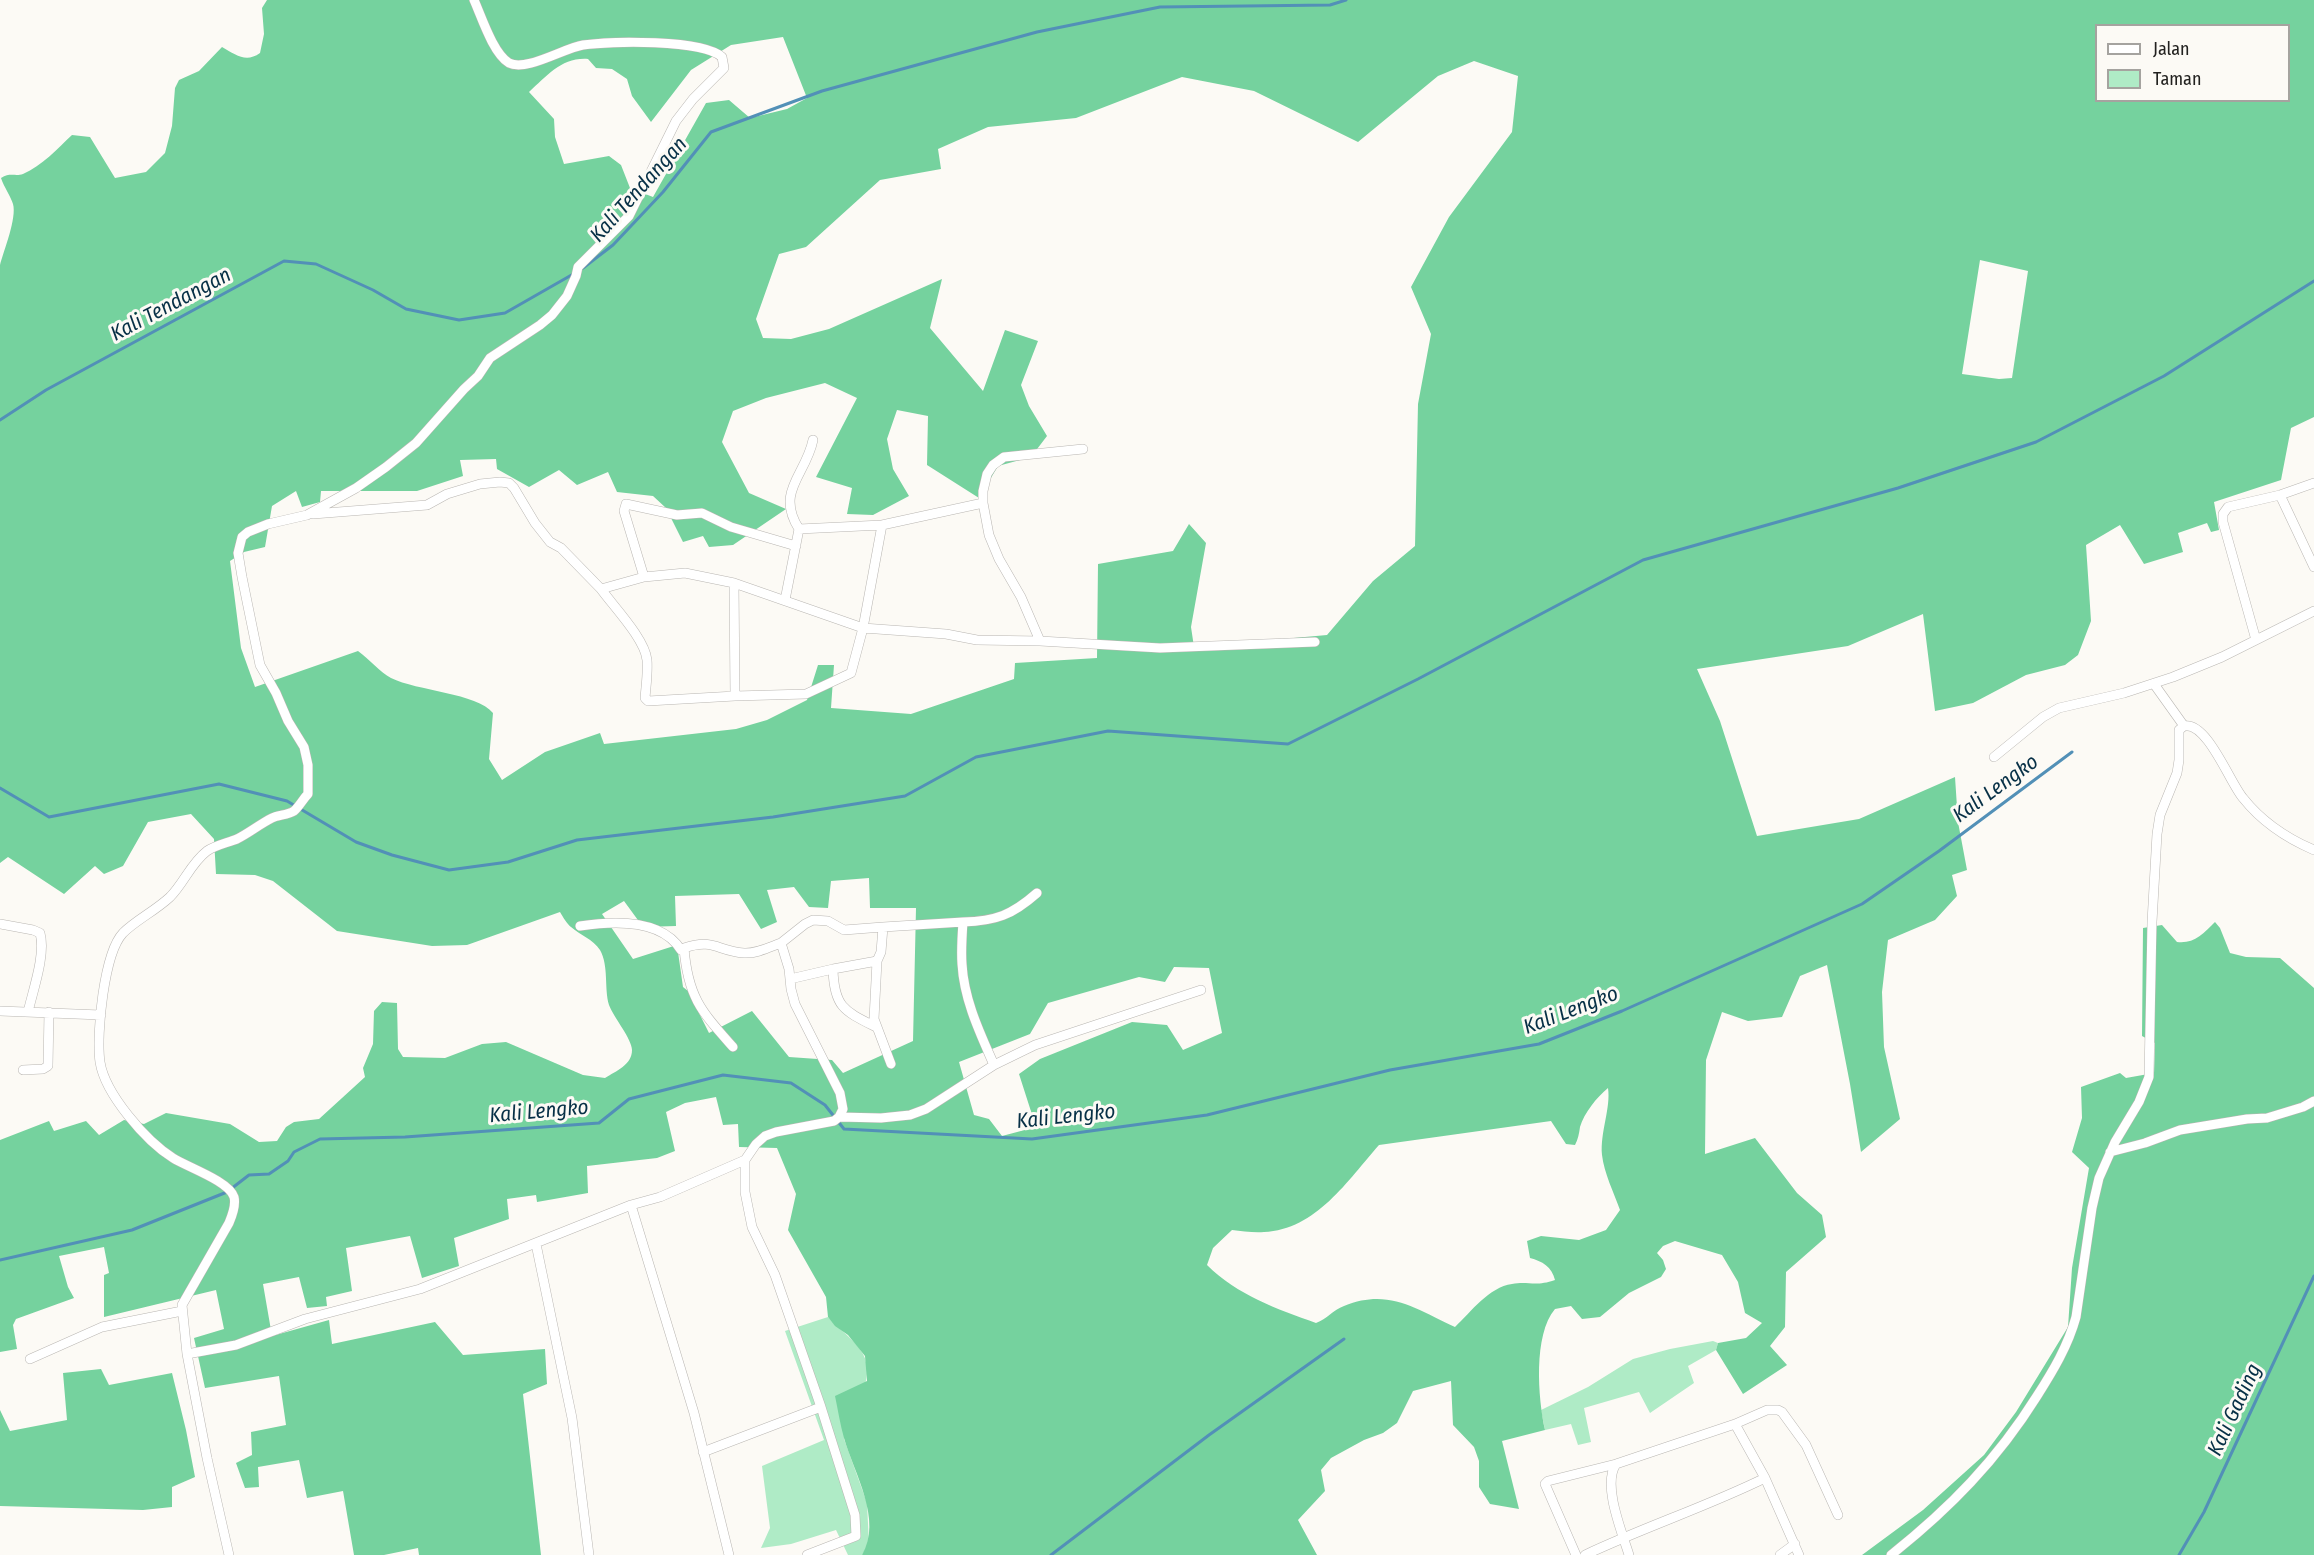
<!DOCTYPE html>
<style>
body{margin:0}
#map{position:relative;width:2314px;height:1555px;overflow:hidden;background:#fcfaf5;font-family:"Fira Sans Condensed",sans-serif}
canvas{display:block}
.legend{position:absolute;left:2095px;top:24px;width:195px;height:78px;box-sizing:border-box;background:#fcfaf5;border:2px solid #a5a39f;margin:0;padding:8px 10px;list-style:none;font-size:18px;color:#22211f}
.legend li{display:flex;align-items:center;gap:12px;height:30px}
.legend b{width:30px;border:2px solid #a5a39f}
</style>
<div id="map">
<canvas width="2314" height="1555"></canvas>
<ul class="legend">
<li><b style="height:8px;background:#fff"></b>Jalan</li>
<li><b style="height:16px;background:#afebc6"></b>Taman</li>
</ul>
</div>
<script>
const c = document.querySelector('canvas').getContext('2d');
c.lineJoin = 'round';
function fill(path, color) {
  c.fillStyle = color;
  c.fill(path, 'evenodd');
}
function trace(path, color, width, dash) {
  c.strokeStyle = color;
  c.lineWidth = width;
  c.lineCap = dash ? 'butt' : 'round';
  c.setLineDash(dash || []);
  c.stroke(path);
}
function drawText(font, color, halo, rows, align = 'center') {
  c.font = font + ' "Fira Sans Condensed",sans-serif';
  c.lineWidth = 6;
  c.setLineDash([]);
  c.textBaseline = 'middle';
  c.strokeStyle = halo;
  c.fillStyle = color;
  for (const [text, x, y, turn = 0] of rows) {
    c.save();
    c.translate(x, y);
    c.rotate((+turn || 0) * Math.PI / 180);
    c.textAlign = isNaN(turn) ? turn : align;
    if (halo) c.strokeText(text, 0, 0);
    c.fillText(text, 0, 0);
    c.restore();
  }
}
const green = new Path2D(`
 M 828,1317 C 839,1330 855,1339 863,1354 C 876,1377 853,1417 844,1439 L 867,1503 L 869,1544 L 862,1555 L 848,1555 L 836,1530 L 791,1544 L 761,1548 L 770,1528 L 762,1466 L 824,1440 L 785,1331 Z
 M 1713,1341 L 1718,1343 L 1716,1350 L 1688,1366 L 1694,1383 L 1650,1413 L 1639,1392 L 1584,1408 L 1591,1442 L 1578,1445 L 1571,1424 L 1545,1430 L 1541,1410 L 1588,1387 L 1633,1359 L 1670,1349 Z`);
const forest = new Path2D(`
 M 267,0 L 2314,0 L 2314,417 L 2291,428 L 2281,480 L 2214,502 L 2219,530 L 2211,532 L 2207,523 L 2178,533 L 2183,552 L 2144,564 L 2120,525 L 2086,545 L 2091,621 L 2078,655 L 2065,665 L 2026,675 L 1973,703 L 1935,711 L 1923,614 L 1848,646 L 1697,669 L 1720,721 L 1757,836 L 1859,819 L 1955,777 L 1958,822 L 1967,870 L 1952,875 L 1957,896 L 1935,920 L 1888,940 L 1882,992 L 1884,1047 L 1900,1119 L 1861,1152 L 1850,1084 L 1827,965 L 1800,976 L 1782,1017 L 1748,1021 L 1722,1012 L 1706,1060 L 1705,1154 L 1755,1138 L 1797,1193 L 1822,1215 L 1826,1237 L 1786,1272 L 1785,1327 L 1770,1346 L 1787,1365 L 1743,1394 L 1716,1350 L 1718,1343 L 1746,1338 L 1762,1323 L 1745,1313 L 1738,1282 L 1722,1255 L 1675,1241 L 1663,1246 L 1657,1253 L 1663,1260 L 1666,1269 L 1661,1277 L 1629,1293 L 1600,1317 L 1582,1319 L 1571,1306 L 1555,1309 C 1533,1335 1538,1398 1545,1430 L 1502,1441 L 1519,1509 L 1490,1504 L 1479,1487 L 1479,1461 L 1474,1447 L 1453,1425 L 1451,1381 L 1413,1391 L 1397,1423 L 1383,1433 L 1364,1440 L 1331,1458 L 1321,1470 L 1325,1491 L 1298,1520 L 1317,1555 L 862,1555 C 883,1520 854,1473 844,1438 C 840,1424 838,1410 835,1396 L 867,1381 L 865,1356 L 848,1335 L 835,1326 L 828,1317 L 826,1297 L 788,1230 L 796,1194 L 777,1148 L 739,1147 L 738,1124 L 723,1125 L 716,1097 L 685,1103 L 666,1112 L 675,1151 L 657,1158 L 587,1166 L 588,1193 L 537,1202 L 536,1195 L 507,1199 L 509,1219 L 454,1238 L 459,1266 L 422,1278 L 410,1236 L 346,1248 L 352,1291 L 326,1297 L 327,1306 L 307,1308 L 299,1277 L 263,1284 L 272,1336 L 329,1320 L 332,1344 L 435,1322 L 463,1355 L 545,1349 L 547,1384 L 523,1394 L 541,1555 L 419,1555 L 418,1548 L 384,1555 L 354,1555 L 343,1491 L 307,1498 L 299,1460 L 258,1467 L 259,1487 L 245,1488 L 236,1463 L 252,1455 L 251,1432 L 286,1425 L 279,1376 L 205,1388 L 194,1338 L 224,1329 L 216,1290 L 104,1317 L 104,1275 L 109,1273 L 104,1247 L 59,1256 L 68,1287 L 74,1298 L 16,1319 L 13,1325 L 17,1349 L 0,1352 L 0,1140 L 49,1121 L 54,1131 L 86,1121 L 99,1135 L 124,1120 L 144,1124 L 166,1113 L 230,1124 L 259,1142 L 277,1141 L 286,1127 L 294,1122 L 319,1119 L 365,1077 L 363,1068 L 373,1044 L 374,1011 L 382,1002 L 397,1003 L 398,1049 L 403,1057 L 445,1058 L 482,1044 L 506,1042 L 583,1075 L 605,1078 C 616,1071 632,1065 632,1050 C 632,1039 614,1018 609,1005 C 604,988 609,966 600,950 C 593,939 580,935 571,927 C 567,924 563,917 560,912 L 467,945 L 432,946 L 337,931 L 273,881 L 255,875 L 216,874 L 214,839 L 191,814 L 148,822 L 123,866 L 104,874 L 95,866 L 64,894 L 8,857 L 0,863 L 0,265 C 4,250 17,218 13,204 C 11,197 4,187 1,178 C 11,172 15,177 23,174 C 42,166 58,148 72,135 L 90,137 L 115,178 L 146,172 L 165,153 L 172,126 L 175,88 L 179,80 L 199,71 L 222,47 C 236,55 246,63 260,53 L 264,34 L 262,8 ZM 2096,26 L 2288,26 L 2288,100 L 2096,100 ZM 783,37 L 807,98 L 787,109 L 750,118 L 729,100 L 706,103 L 653,197 L 630,188 L 621,165 L 609,156 L 564,164 L 555,137 L 554,119 L 529,92 C 547,76 562,57 588,59 L 596,68 L 612,69 L 627,79 L 632,96 L 651,122 L 691,70 L 731,45 ZM 1474,61 L 1518,76 L 1512,132 L 1449,217 L 1411,287 L 1431,334 L 1418,404 L 1415,546 L 1373,581 L 1327,635 L 1194,647 L 1191,627 L 1206,543 L 1189,524 L 1173,551 L 1098,564 L 1097,658 L 1015,663 L 1014,679 L 911,714 L 831,708 L 834,665 L 818,665 L 807,700 L 767,720 L 736,729 L 604,744 L 600,733 L 545,752 L 502,780 L 489,759 L 493,713 C 477,693 417,691 391,678 C 380,672 369,659 358,651 L 255,687 L 241,648 L 230,561 L 244,552 L 265,547 L 272,506 L 296,491 L 302,507 L 320,502 L 321,491 L 417,491 L 463,476 L 460,460 L 496,459 L 497,469 L 529,487 L 559,470 L 577,485 L 608,472 L 617,492 L 653,496 L 666,508 L 683,542 L 703,536 L 709,547 L 733,545 L 786,509 L 749,493 L 722,442 L 733,411 L 766,398 L 825,383 L 857,398 L 816,477 L 852,488 L 847,514 L 873,515 L 909,496 L 893,469 L 887,439 L 897,410 L 928,416 L 927,465 L 979,498 L 998,466 L 1031,457 L 1047,436 L 1029,406 L 1021,385 L 1038,341 L 1005,330 L 983,391 L 930,328 L 942,279 L 829,329 L 791,339 L 763,338 L 756,319 L 779,254 L 806,247 L 880,180 L 941,169 L 938,149 L 988,127 L 1076,118 L 1182,77 L 1254,91 L 1358,142 L 1438,76 ZM 1980,260 L 2028,271 L 2012,378 L 1999,379 L 1962,374 ZM 869,878 L 870,908 L 916,908 L 913,1041 L 843,1073 L 832,1060 L 789,1057 L 752,1011 L 709,1033 L 688,991 L 683,987 L 677,945 L 633,959 L 602,914 L 624,901 L 643,927 L 676,926 L 675,896 L 739,894 L 761,929 L 777,922 L 767,890 L 794,887 L 809,907 L 828,908 L 831,881 ZM 1174,967 L 1209,968 L 1222,1033 L 1183,1050 L 1167,1025 L 1132,1022 L 1040,1059 L 1019,1074 L 1036,1127 L 1002,1136 L 989,1119 L 974,1115 L 959,1062 L 1030,1034 L 1048,1003 L 1139,977 L 1165,982 ZM 1608,1088 C 1611,1108 1600,1132 1602,1155 C 1604,1173 1614,1193 1620,1210 L 1606,1230 L 1579,1240 L 1541,1236 L 1527,1241 L 1530,1258 C 1542,1261 1552,1267 1555,1280 C 1535,1287 1529,1281 1512,1284 C 1489,1287 1471,1312 1455,1327 C 1415,1309 1389,1288 1344,1306 C 1333,1310 1327,1319 1316,1323 C 1277,1309 1237,1295 1207,1265 L 1213,1248 L 1232,1230 C 1242,1231 1254,1233 1264,1232 C 1316,1230 1348,1180 1379,1145 L 1551,1121 L 1566,1144 L 1575,1145 C 1578,1139 1579,1134 1580,1127 C 1584,1113 1597,1097 1608,1088 Z
 M 2215,922 L 2220,928 L 2230,953 L 2246,957 L 2280,958 L 2314,988 L 2314,1555 L 1862,1555 L 1923,1510 L 1984,1455 L 2016,1412 L 2068,1327 L 2072,1268 L 2089,1168 L 2072,1152 L 2082,1118 L 2081,1087 L 2120,1073 L 2126,1078 L 2154,1073 L 2155,1043 L 2142,1036 L 2143,928 L 2162,925 L 2177,942 C 2194,944 2203,934 2215,922 Z
 M 101,1369 L 109,1385 L 172,1373 L 186,1430 L 195,1477 L 172,1487 L 172,1507 L 143,1510 L 0,1506 L 0,1410 L 10,1431 L 67,1420 L 63,1373 Z`);
const stream = new Path2D(`
 M 583,268 L 613,245 L 663,192 L 711,132 L 822,91 L 1037,32 L 1160,7 L 1330,5 L 1346,0
 M 0,420 L 46,390 L 284,261 L 316,264 L 373,290 L 406,309 L 459,320 L 505,313 L 575,273
 M 0,788 L 49,817 L 219,784 L 287,801 L 356,842 L 392,855 L 449,870 L 508,862 L 577,840 L 773,817 L 905,796 L 976,757 L 1108,731 L 1288,744 L 1418,679 L 1643,560 L 1898,488 L 2036,442 L 2164,376 L 2314,281
 M 0,1260 L 132,1230 L 227,1192 L 249,1175 L 269,1174 L 288,1161 L 294,1152 L 320,1139 L 405,1137 L 599,1123 L 629,1099 L 723,1075 L 791,1083 L 825,1105 L 844,1129 L 1032,1139 L 1207,1115 L 1390,1070 L 1539,1044 L 1622,1011 L 1862,904 L 1939,851 L 2072,752
 M 1051,1555 L 1209,1435 L 1344,1339
 M 2179,1555 L 2204,1512 L 2314,1276`);
const minor = new Path2D(`
 M 2280,495 L 2314,567
 M 313,514 L 427,505 L 447,494 L 480,484 L 500,482 L 509,483 L 514,488 L 535,523 L 550,542 L 561,548 L 601,589 L 644,577 L 685,573 L 734,583 L 863,628 L 946,634 L 977,640 L 1040,641 L 1160,648 L 1315,642
 M 799,529 C 775,491 806,475 813,440
 M 644,577 L 624,511 L 626,504 L 677,515 L 702,513 L 731,527 L 796,546
 M 601,589 C 614,607 645,639 647,660 C 648,673 646,686 645,698 L 648,701 L 735,696 L 734,583
 M 785,600 L 799,529 L 882,525 L 983,503
 M 2256,640 L 2223,522 L 2223,514 L 2228,507 L 2280,495 L 2314,483
 M 1040,641 L 1021,597 L 999,559 L 989,535 L 983,503 L 983,491 L 987,474 L 993,465 L 1004,457 L 1083,449
 M 2154,684 L 2184,726 C 2207,721 2230,783 2243,798 C 2262,822 2286,838 2314,850
 M 735,696 L 806,694 L 851,673 L 863,628 L 882,525
 M 1994,757 L 2043,717 L 2059,708 L 2124,693 L 2173,677 L 2222,657 L 2314,611
 M 963,922 C 996,921 1012,915 1037,893
 M 0,924 L 33,930 L 40,933 C 46,954 33,990 28,1012
 M 580,926 C 612,921 661,918 681,950 L 684,948
 M 883,927 L 963,922 C 962,936 961,950 962,964 C 964,1000 980,1033 994,1065
 M 833,969 C 834,1007 844,1011 876,1027
 M 790,979 L 833,969 L 877,961
 M 0,1011 L 101,1015
 M 733,1047 C 702,1012 688,998 684,948 C 714,938 717,951 744,953 C 756,954 770,947 781,943
 M 23,1070 L 43,1069 L 48,1066 L 49,1012
 M 839,1117 L 881,1118 L 910,1115 L 926,1109 L 994,1065 L 1035,1045 L 1201,990
 M 2110,1152 L 2145,1143 L 2180,1130 L 2247,1119 L 2267,1118 L 2303,1107 L 2314,1101
 M 745,1160 L 745,1192 L 752,1227 L 775,1275 L 821,1407 L 855,1515 L 856,1536 L 807,1555
 M 536,1244 L 572,1418 L 589,1555
 M 187,1354 L 236,1345 L 305,1319 L 420,1289 L 631,1205
 M 30,1359 L 102,1327 L 182,1311
 M 1735,1424 L 1765,1478
 M 703,1452 L 821,1407
 M 229,1555 L 207,1458 L 187,1354 L 182,1305 L 229,1223 C 232,1216 236,1205 234,1197 C 229,1181 187,1167 173,1158 C 146,1141 105,1094 100,1062 C 96,1034 104,953 123,933 C 136,920 155,911 170,897 C 184,883 191,863 207,851 C 216,845 227,843 237,839 C 249,833 260,824 272,818 C 278,815 288,815 294,811 C 299,807 303,799 308,794 L 308,765 L 304,747 L 288,721 L 276,693 L 260,665 L 242,577 L 238,553 L 242,537 L 248,532 L 268,524 L 307,515 L 356,488 L 386,467 L 416,443 L 464,389 L 478,376 L 490,358 L 540,325 L 552,315 L 567,296 L 576,276 L 578,267 L 629,216 L 676,121 L 693,99 L 724,68 L 722,57 C 702,39 610,41 583,45 C 564,48 526,72 509,63 C 493,53 482,18 474,0
 M 729,1555 L 694,1413 L 631,1205 L 660,1197 L 745,1160 L 756,1144 L 765,1136 L 776,1132 L 834,1121 L 839,1117 L 843,1109 L 840,1093 L 795,1004 L 791,989 L 789,969 L 781,943 L 805,924 L 813,920 L 828,921 L 844,930 L 883,927 L 881,952 L 877,961 L 874,1019 L 891,1064
 M 1576,1555 L 1545,1484 L 1548,1481 L 1616,1464
 M 1585,1555 C 1644,1527 1706,1507 1765,1478 L 1799,1555
 M 1629,1555 C 1622,1532 1602,1485 1616,1464 L 1735,1424 L 1767,1410 L 1778,1410 L 1782,1412 L 1806,1445 L 1838,1515
 M 1780,1555 L 1795,1544
 M 1891,1555 C 1950,1508 1997,1460 2037,1396 C 2053,1371 2068,1346 2076,1317 L 2092,1208 L 2099,1178 L 2115,1142 L 2139,1102 L 2149,1077 L 2152,922 L 2157,834 L 2160,815 L 2177,773 L 2179,760 L 2179,730 L 2184,726`);
const waterNames = [
 ["Kali Tendangan",639,190,-48],
 ["Kali Tendangan",171,305,-28],
 ["Kali Lengko",1996,789,-36],
 ["Kali Lengko",1571,1011,-21],
 ["Kali Lengko",539,1112,-5],
 ["Kali Lengko",1066,1117,-6],
 ["Kali Gading",2235,1410,-65]
];
fill(green, '#afebc6');
fill(forest, '#75d29e');
trace(stream, '#5290b7', 3);
trace(minor, '#b9b6b2', 10);
trace(minor, '#fff', 9);
drawText('italic 21px', '#073046', '#fcfaf5', waterNames);
</script>
